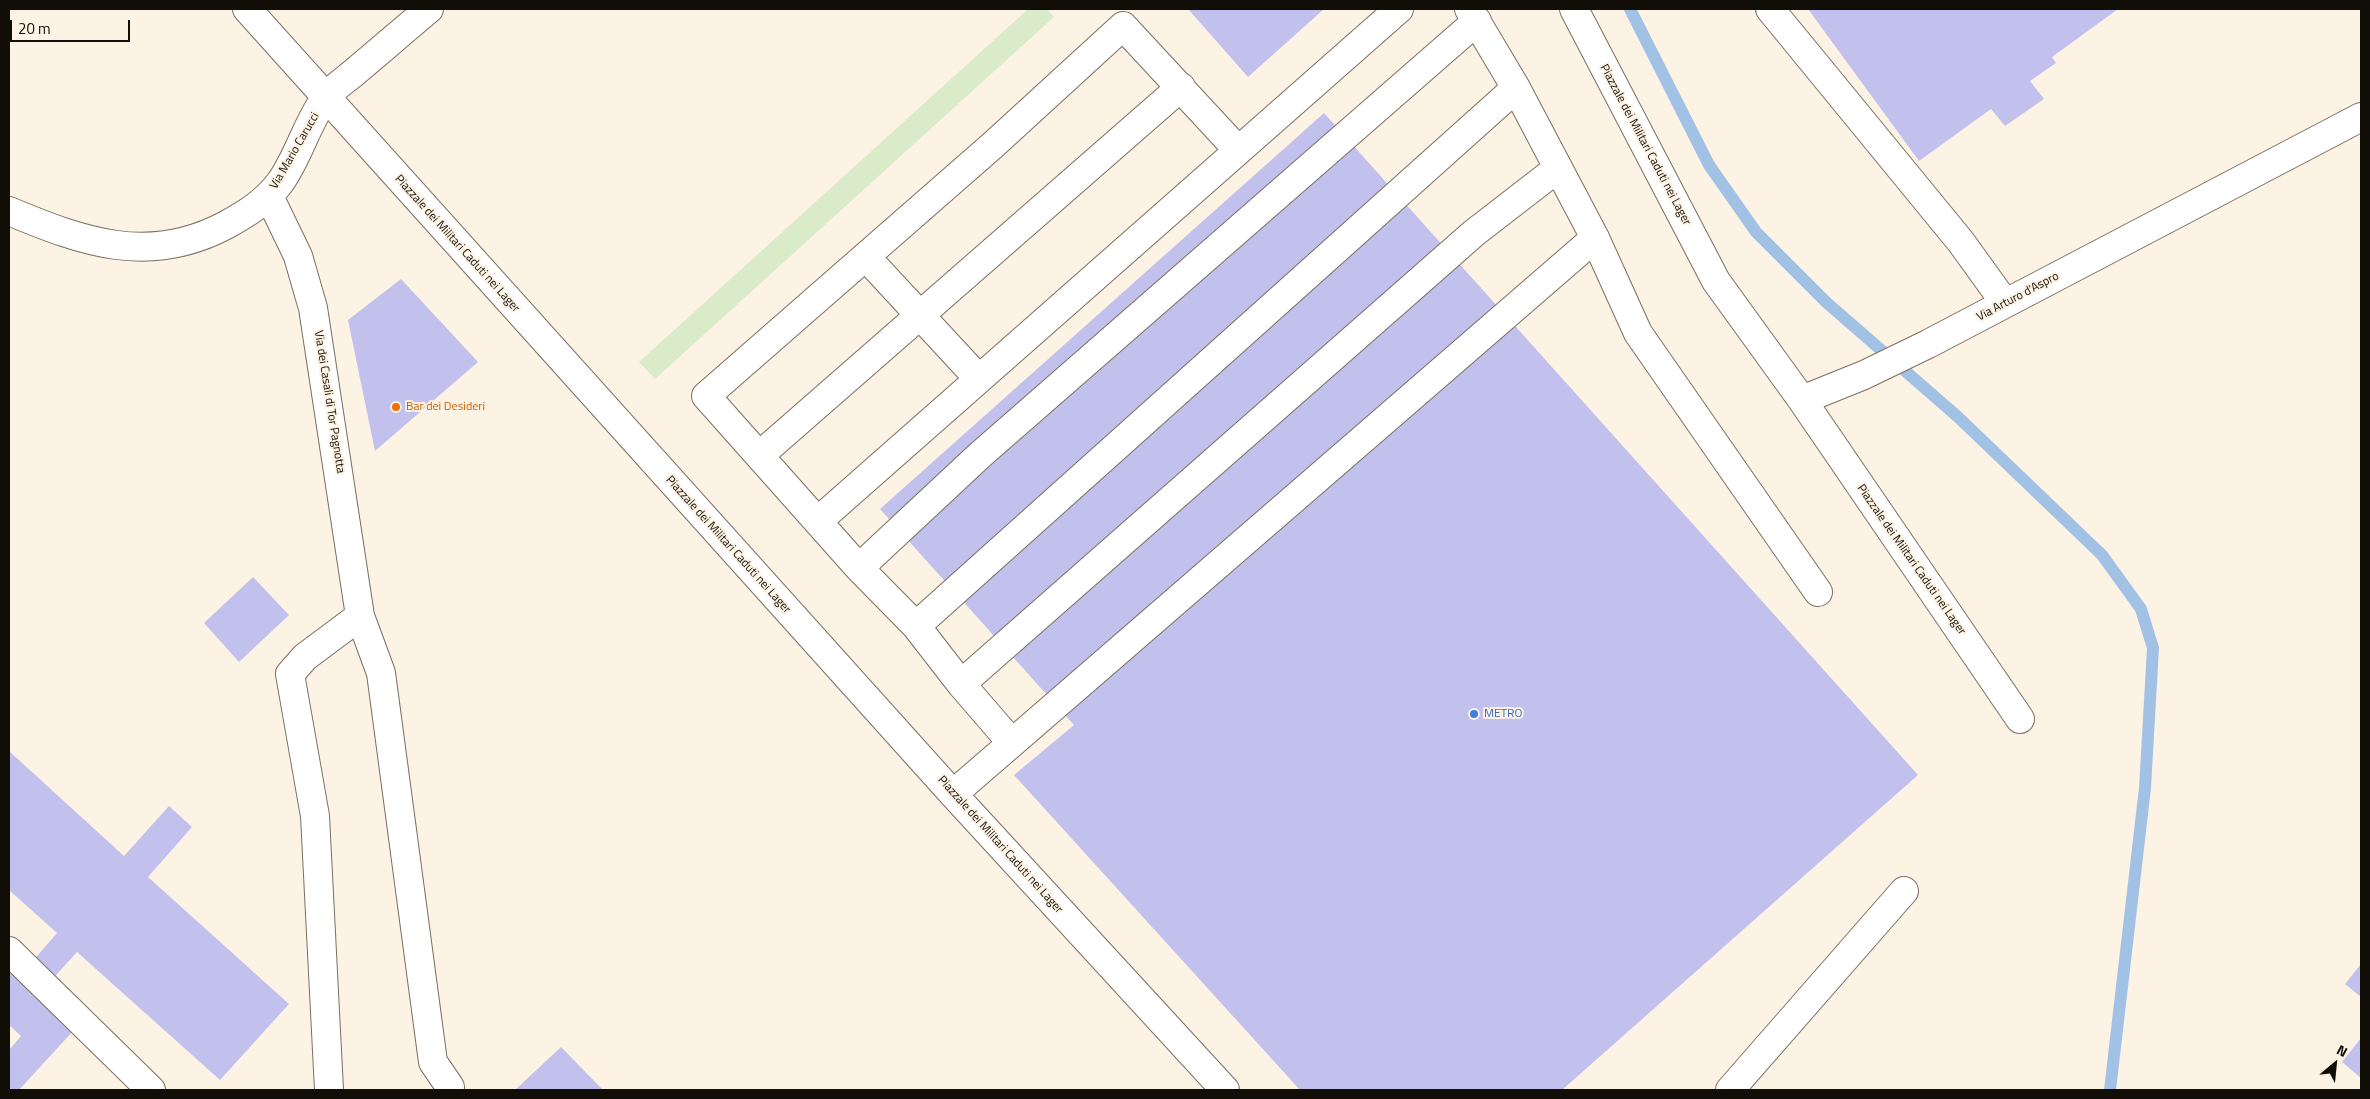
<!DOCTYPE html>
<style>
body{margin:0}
#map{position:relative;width:2370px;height:1099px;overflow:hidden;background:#fdf3e5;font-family:"Titillium Web",sans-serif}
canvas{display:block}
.frame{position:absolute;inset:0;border:10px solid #110d07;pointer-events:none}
.north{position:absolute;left:2310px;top:1039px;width:50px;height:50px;-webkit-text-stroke:4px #fdf3e5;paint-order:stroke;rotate:28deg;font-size:14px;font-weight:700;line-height:20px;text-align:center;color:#110d07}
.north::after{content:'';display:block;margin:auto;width:18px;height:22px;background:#110d07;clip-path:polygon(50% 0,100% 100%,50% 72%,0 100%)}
.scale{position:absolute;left:10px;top:20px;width:120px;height:22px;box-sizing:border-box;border:2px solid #110d07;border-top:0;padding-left:6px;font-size:15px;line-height:18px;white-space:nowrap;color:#110d07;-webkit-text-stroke:4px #fdf3e5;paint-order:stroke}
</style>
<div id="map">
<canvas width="2370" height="1099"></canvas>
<div class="frame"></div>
<div class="north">N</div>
<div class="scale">20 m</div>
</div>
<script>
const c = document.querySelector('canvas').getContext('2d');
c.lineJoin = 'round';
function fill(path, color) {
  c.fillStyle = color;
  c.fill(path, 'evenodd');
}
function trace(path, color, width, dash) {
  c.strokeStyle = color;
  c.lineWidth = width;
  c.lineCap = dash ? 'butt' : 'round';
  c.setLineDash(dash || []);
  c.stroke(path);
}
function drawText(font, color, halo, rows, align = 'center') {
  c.font = font + ' "Titillium Web",sans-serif';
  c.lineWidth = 4;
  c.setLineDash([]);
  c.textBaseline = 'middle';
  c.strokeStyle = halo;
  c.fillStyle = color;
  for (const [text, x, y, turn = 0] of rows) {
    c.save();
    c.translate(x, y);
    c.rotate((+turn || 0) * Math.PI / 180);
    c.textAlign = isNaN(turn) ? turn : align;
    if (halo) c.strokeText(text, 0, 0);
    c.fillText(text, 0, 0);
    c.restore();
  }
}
const green = new Path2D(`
 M 1028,9 L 1047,9 L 1054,17 L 655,379 L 639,362 Z`);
const stream = new Path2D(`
 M 1630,9 L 1709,165 L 1756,232 L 1826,302 L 1958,417 L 2102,555 L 2141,609 L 2153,648 L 2145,788 L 2110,1090`);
const building = new Path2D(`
 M 1188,9 L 1324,9 L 1248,77 Z
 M 1808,9 L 2118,9 L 2052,57 L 2056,63 L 2030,81 L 2044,99 L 2005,126 L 1991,109 L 1919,161 Z
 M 1324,113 L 1918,775 L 1562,1090 L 1300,1090 L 1014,775 L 1074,725 L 880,509 Z
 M 401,279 L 478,362 L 375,451 L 348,320 Z
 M 253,577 L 289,615 L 239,662 L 204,623 Z
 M 9,751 L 124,856 L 169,806 L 192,827 L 148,877 L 289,1004 L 220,1080 L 77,952 L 36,997 L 74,1030 L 19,1090 L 9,1090 L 9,1050 L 21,1036 L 9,1025 L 9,973 L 17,979 L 57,933 L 9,890 Z
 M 2361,964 L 2361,997 L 2345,984 Z
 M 2361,1038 L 2361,1078 L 2342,1062 Z
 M 561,1047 L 603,1090 L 515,1090 Z`);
const minor = new Path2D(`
 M 247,9 L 953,794 L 1225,1090
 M 1469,9 L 1516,88 L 1595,238 L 1638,333 L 1818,592
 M 1574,9 L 1716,281 L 1802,400 L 1864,375 L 1928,344 L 2361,117
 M 1770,9 L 1961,242 L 2005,303
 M 269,196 L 298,256 L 313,308 L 360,616 L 381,673 L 433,1062 L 450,1087
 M 9,211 C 83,242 149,266 226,225 C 246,214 264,203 279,184 C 298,159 307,122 326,97 C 334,87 347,79 357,70 C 381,50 405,29 429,9
 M 866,257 L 979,379
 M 1802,400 L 2020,719
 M 760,455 L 1181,87
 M 818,521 L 1399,9
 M 859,568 L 980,455 L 1477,21
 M 916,626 L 1516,88
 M 961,684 L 1474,233 L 1558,168
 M 1012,743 L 1595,238
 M 953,794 L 1012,743 L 961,684 L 916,626 L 859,568 L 706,396 L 993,145 L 1123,26 L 1238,150
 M 9,951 L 151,1090
 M 329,1090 L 315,816 L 290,674 L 305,657 L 360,616
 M 1730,1090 L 1904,891`);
const markers = [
 [396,407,5,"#e8710a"],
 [1474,714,5,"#3f7fe0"]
];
const streetNames = [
 ["Piazzale dei Militari Caduti nei Lager",1645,145,62],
 ["Via Mario Carucci",295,151,-60],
 ["Piazzale dei Militari Caduti nei Lager",457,244,48],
 ["Via Arturo d'Aspro",2018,297,-28],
 ["Via dei Casali di Tor Pagnotta",329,402,81],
 ["Piazzale dei Militari Caduti nei Lager",728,545,48],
 ["Piazzale dei Militari Caduti nei Lager",1911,560,55],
 ["Piazzale dei Militari Caduti nei Lager",1000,845,48]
];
const foodNames = [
 ["Bar dei Desideri",406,407]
];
const shopNames = [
 ["METRO",1484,714]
];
fill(green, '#daebca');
trace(stream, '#a2c2e5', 12);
fill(building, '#c2c0ec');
trace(minor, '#7a6f60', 30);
trace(minor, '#fff', 28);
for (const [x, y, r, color] of markers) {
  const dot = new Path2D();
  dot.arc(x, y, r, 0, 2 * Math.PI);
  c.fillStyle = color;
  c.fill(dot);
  trace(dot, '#fdf3e5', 2);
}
drawText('12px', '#110d07', '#fdf3e5', streetNames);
drawText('12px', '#c56008', '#fdf3e5', foodNames, 'left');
drawText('12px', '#366cbe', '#fdf3e5', shopNames, 'left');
</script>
